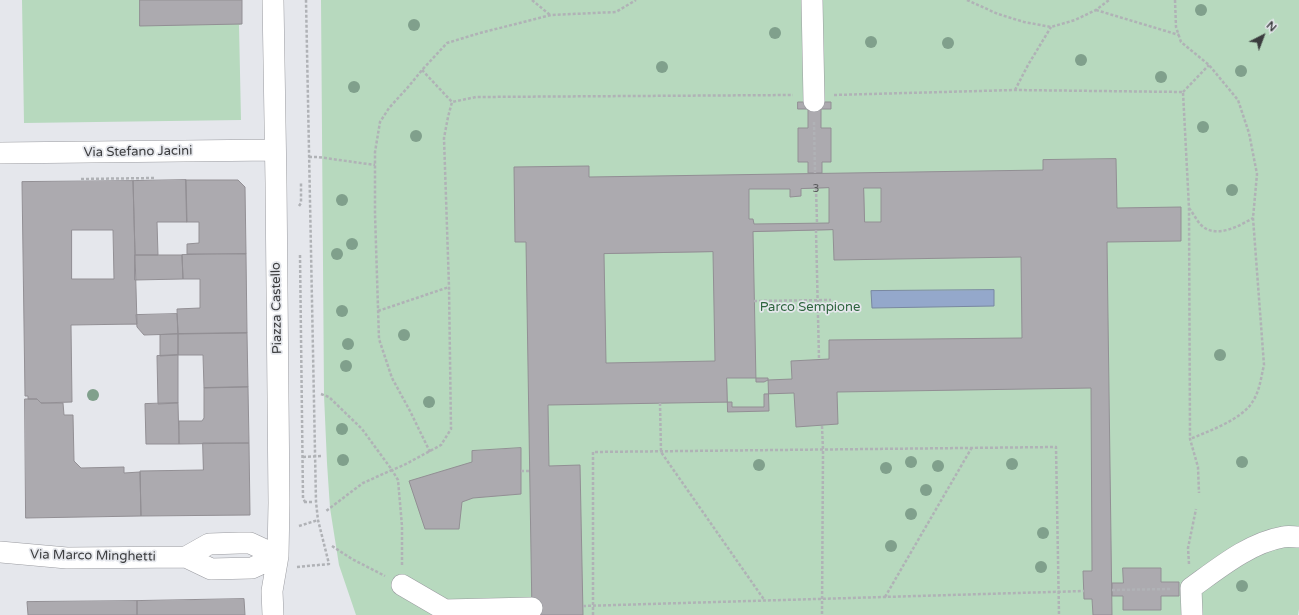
<!DOCTYPE html>
<style>
body{margin:0}
#map{position:relative;width:1299px;height:615px;overflow:hidden;background:#e5e7ec;font-family:"Varela Round",sans-serif}
canvas{display:block}
.north{position:absolute;left:1243px;top:16px;width:40px;height:40px;-webkit-text-stroke:3px #e5e7ec;paint-order:stroke;rotate:42deg;font-size:11px;font-weight:700;line-height:16px;text-align:center;color:#3b3c3e}
.north::after{content:'';display:block;margin:auto;width:14px;height:18px;background:#3b3c3e;clip-path:polygon(50% 0,100% 100%,50% 72%,0 100%)}
</style>
<div id="map">
<canvas width="1299" height="615"></canvas>
<div class="north">N</div>
</div>
<script>
const c = document.querySelector('canvas').getContext('2d');
c.lineJoin = 'round';
function fill(path, color) {
  c.fillStyle = color;
  c.fill(path, 'evenodd');
}
function trace(path, color, width, dash) {
  c.strokeStyle = color;
  c.lineWidth = width;
  c.lineCap = dash ? 'butt' : 'round';
  c.setLineDash(dash || []);
  c.stroke(path);
}
function drawText(font, color, halo, rows, align = 'center') {
  c.font = font + ' "Varela Round",sans-serif';
  c.lineWidth = 3.5;
  c.setLineDash([]);
  c.textBaseline = 'middle';
  c.strokeStyle = halo;
  c.fillStyle = color;
  for (const [text, x, y, turn = 0] of rows) {
    c.save();
    c.translate(x, y);
    c.rotate((+turn || 0) * Math.PI / 180);
    c.textAlign = isNaN(turn) ? turn : align;
    if (halo) c.strokeText(text, 0, 0);
    c.fillText(text, 0, 0);
    c.restore();
  }
}
const green = new Path2D(`
 M 22,0 L 242,0 L 242,24 L 239,25 L 241,120 L 24,123 Z
 M 321,0 L 1299,0 L 1299,609 L 1298,615 L 356,615 L 339,565 L 330,508 L 327,463 L 324,395 Z`);
const water = new Path2D(`
 M 994,290 L 994,306 L 872,308 L 871,291 Z`);
const building = new Path2D(`
 M 140,0 L 242,0 L 242,24 L 140,26 Z
 M 798,102 L 831,102 L 831,109 L 821,109 L 821,128 L 831,128 L 831,162 L 822,162 L 822,173 L 808,173 L 808,162 L 798,162 L 798,128 L 808,128 L 808,109 L 798,109 Z
 M 1116,159 L 1117,208 L 1181,207 L 1181,241 L 1107,242 L 1112,615 L 1093,615 L 1092,599 L 1084,599 L 1083,571 L 1092,571 L 1091,388 L 837,392 L 838,424 L 796,427 L 794,393 L 764,394 L 764,407 L 732,407 L 732,402 L 548,405 L 549,466 L 580,465 L 583,615 L 532,615 L 526,242 L 515,242 L 514,167 L 589,166 L 589,177 L 1043,170 L 1043,160 ZM 829,188 L 829,223 L 754,224 L 753,219 L 749,219 L 749,189 L 790,189 L 790,197 L 801,196 L 801,189 ZM 864,188 L 881,188 L 881,222 L 865,222 ZM 833,230 L 834,260 L 1021,257 L 1022,338 L 829,340 L 829,359 L 791,361 L 792,379 L 768,380 L 764,382 L 756,382 L 753,232 ZM 713,252 L 715,361 L 606,363 L 604,254 Z
 M 186,180 L 187,222 L 157,222 L 158,255 L 135,255 L 133,181 Z
 M 186,180 L 238,180 L 245,187 L 246,254 L 187,254 L 187,244 L 199,243 L 199,222 L 187,222 Z
 M 133,181 L 137,324 L 71,325 L 72,402 L 41,403 L 37,399 L 28,399 L 28,396 L 25,396 L 22,182 ZM 72,230 L 113,230 L 114,279 L 72,279 Z
 M 246,254 L 247,333 L 178,334 L 177,309 L 200,308 L 200,279 L 183,279 L 182,255 Z
 M 135,255 L 182,255 L 183,279 L 135,280 Z
 M 177,314 L 178,334 L 144,335 L 137,327 L 136,315 Z
 M 247,333 L 248,387 L 204,388 L 203,355 L 178,355 L 178,334 Z
 M 178,334 L 178,355 L 160,356 L 160,335 Z
 M 178,355 L 178,403 L 158,404 L 157,356 Z
 M 727,378 L 768,378 L 769,411 L 728,412 Z
 M 248,387 L 249,443 L 179,444 L 179,421 L 202,421 L 204,418 L 204,388 Z
 M 25,399 L 37,399 L 41,403 L 63,403 L 64,415 L 73,415 L 74,461 L 81,468 L 124,467 L 124,473 L 140,472 L 141,516 L 26,518 Z
 M 178,403 L 179,444 L 146,444 L 145,404 Z
 M 203,443 L 249,443 L 250,515 L 141,516 L 140,471 L 203,470 Z
 M 521,448 L 521,494 L 473,498 L 462,502 L 459,529 L 425,529 L 409,481 L 472,462 L 472,451 Z
 M 1123,568 L 1161,568 L 1161,582 L 1179,582 L 1179,596 L 1161,596 L 1161,610 L 1123,610 L 1123,596 L 1112,596 L 1112,583 L 1123,583 Z
 M 244,599 L 245,615 L 137,615 L 137,601 Z
 M 137,601 L 137,615 L 28,615 L 27,602 Z`);
const path = new Path2D(`
 M 532,0 L 550,15
 M 967,0 L 998,14 L 1024,22 L 1051,27 L 1075,20 L 1096,10 L 1109,0
 M 1175,0 L 1176,27 L 1181,42 L 1209,65 L 1238,100 L 1249,133 L 1257,174 L 1253,218 L 1264,365 C 1261,377 1260,390 1253,401 C 1243,419 1209,431 1190,439
 M 1096,10 L 1179,35
 M 422,70 L 452,102
 M 1015,90 L 1028,65 L 1051,27
 M 1183,92 L 1209,65
 M 834,95 L 1015,90 L 1183,92 L 1189,208 L 1190,439 L 1198,467 L 1199,493
 M 814,122 L 815,173
 M 309,157 L 318,157 L 375,165
 M 81,179 L 155,178
 M 816,189 L 817,223
 M 299,206 L 301,203 L 301,183
 M 1189,208 C 1193,213 1196,219 1200,224 C 1215,240 1239,226 1253,218
 M 816,230 L 819,359
 M 300,255 L 303,498 L 305,502
 M 754,301 L 831,300
 M 378,311 L 449,287
 M 321,394 L 329,397 L 362,429 L 392,470 L 363,483 L 326,511
 M 660,403 L 661,452 L 765,601
 M 822,426 L 823,450 L 822,615
 M 430,452 L 410,411 L 392,378 L 379,339 L 375,214 L 375,152 L 380,122 L 389,108 L 409,86 L 422,70 L 447,43 L 480,33 L 551,15 L 616,12 L 636,0
 M 303,457 L 323,456
 M 521,471 L 530,471
 M 304,502 L 312,502
 M 299,526 L 318,520
 M 332,546 L 352,559 L 385,576
 M 1189,564 L 1188,548 L 1196,509
 M 402,565 L 402,526 L 398,480 L 392,470 L 404,465 L 441,445 L 451,429 L 449,287 L 444,138 L 448,117 L 452,102 L 476,97 L 793,95
 M 297,567 L 329,564 L 318,520 L 316,502 L 306,0
 M 1112,590 L 1170,589
 M 885,597 L 971,449
 M 583,606 L 1084,591
 M 593,615 L 593,452 L 1056,447 L 1059,615`);
const minor = new Path2D(`
 M 273,0 L 276,183 L 279,503 L 278,556 L 272,591 L 273,615
 M 812,0 L 814,101
 M 0,153 L 275,150
 M 0,552 L 67,558 L 186,557 L 211,569 L 252,568 L 278,556
 M 186,557 L 209,544 L 239,543 L 250,543 L 278,556
 M 402,585 L 445,610
 M 445,610 L 532,608
 M 1192,615 L 1191,588 C 1219,568 1249,543 1283,537 C 1288,536 1294,537 1299,537`);
const trees = [
 [1201,10],
 [414,25],
 [775,33],
 [871,42],
 [948,43],
 [1081,60],
 [662,67],
 [1241,71],
 [1161,77],
 [354,87],
 [1203,127],
 [416,136],
 [1232,190],
 [342,200],
 [352,244],
 [337,254],
 [342,311],
 [404,335],
 [348,344],
 [1220,355],
 [346,366],
 [93,395],
 [429,402],
 [342,429],
 [343,460],
 [911,462],
 [1242,462],
 [1012,464],
 [759,465],
 [938,466],
 [886,468],
 [926,490],
 [911,514],
 [1043,533],
 [891,546],
 [1041,567],
 [1242,586]
];
const numberNames = [
 ["3",816,189]
];
const streetNames = [
 ["Via Stefano Jacini",138,152,-1],
 ["Piazza Castello",277,308,-91],
 ["Via Marco Minghetti",93,556,1]
];
const parkNames = [
 ["Parco Sempione",810,308]
];
fill(green, '#b7d9be');
fill(water, '#94a8cb');
trace(water, '#7988a1', 1);
fill(building, '#acaaaf');
trace(building, '#928f94', 1);
trace(minor, '#9a9ba0', 22);
trace(path, '#b0b2b6', 2.5, [3, 2]);
trace(minor, '#fff', 21);
c.fillStyle = '#80a08c';
for (const [x, y] of trees) {
  c.beginPath();
  c.arc(x, y, 6, 0, 2 * Math.PI);
  c.fill();
}
drawText('11px', '#57585a', null, numberNames);
drawText('13px', '#3b3c3e', '#e5e7ec', streetNames);
drawText('13px', '#2e653e', '#e5e7ec', parkNames);
</script>
